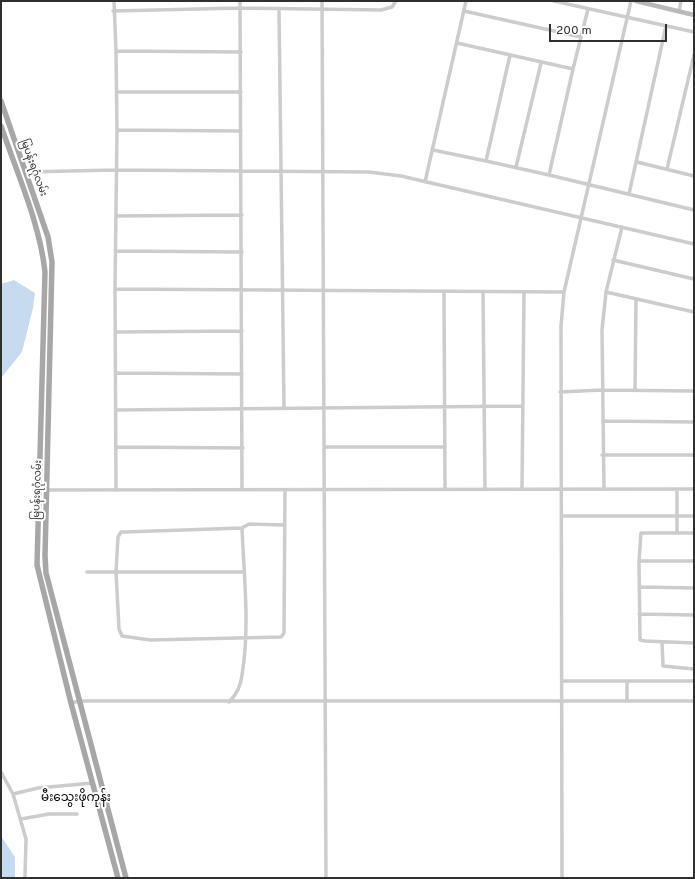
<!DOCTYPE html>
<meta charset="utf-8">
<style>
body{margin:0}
#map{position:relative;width:695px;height:879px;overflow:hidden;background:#fff;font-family:Overpass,sans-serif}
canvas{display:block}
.frame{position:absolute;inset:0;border:2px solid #2f2f2f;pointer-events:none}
.scale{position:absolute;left:549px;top:24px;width:118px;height:18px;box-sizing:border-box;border:2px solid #2f2f2f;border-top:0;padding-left:5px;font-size:12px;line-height:14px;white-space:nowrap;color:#2f2f2f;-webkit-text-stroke:3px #fff;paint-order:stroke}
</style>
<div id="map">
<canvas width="695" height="879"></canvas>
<div class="frame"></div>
<div class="scale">200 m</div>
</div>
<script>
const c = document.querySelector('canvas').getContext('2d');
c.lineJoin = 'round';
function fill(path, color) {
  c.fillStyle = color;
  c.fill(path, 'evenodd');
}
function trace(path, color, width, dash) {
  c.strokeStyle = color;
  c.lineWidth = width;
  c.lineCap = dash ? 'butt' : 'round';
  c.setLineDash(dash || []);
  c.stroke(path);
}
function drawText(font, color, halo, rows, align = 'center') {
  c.font = font + ' Overpass,"Noto Sans Myanmar",sans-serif';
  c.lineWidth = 4;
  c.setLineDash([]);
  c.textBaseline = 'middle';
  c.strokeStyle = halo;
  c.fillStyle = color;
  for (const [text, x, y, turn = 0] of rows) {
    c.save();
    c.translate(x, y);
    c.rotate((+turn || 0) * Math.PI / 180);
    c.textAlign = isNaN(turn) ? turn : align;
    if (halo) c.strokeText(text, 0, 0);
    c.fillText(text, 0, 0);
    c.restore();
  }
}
const water = new Path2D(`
 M 14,280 L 35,293 L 33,308 L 22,352 L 1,378 L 1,284 Z
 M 1,836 L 15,857 L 15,878 L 1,878 Z`);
const street = new Path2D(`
 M 114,1 L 116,51 L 117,130 L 115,289 L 116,489
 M 240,1 L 242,489
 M 322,1 L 326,878
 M 554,1 L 694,32
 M 279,9 L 284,408
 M 113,11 L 240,8 L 381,10 L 392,7 L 396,1
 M 464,11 L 581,37 L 588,9
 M 679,12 L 681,1
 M 457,43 L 573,69 L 581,37
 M 116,51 L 241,52
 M 510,55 L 486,161 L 549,175
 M 573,69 L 549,175 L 694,210
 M 117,92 L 241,92
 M 117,130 L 241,131
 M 433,150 L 486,161
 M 637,162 L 694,176
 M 516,167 L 541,63
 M 667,169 L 694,55
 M 25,172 L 115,170 L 369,172 L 401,176 L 694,244
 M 425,182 L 466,1
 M 629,194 L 666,26
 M 117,216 L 242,215
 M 117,251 L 242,252
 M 613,260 L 694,279
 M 115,289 L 564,292
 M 444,292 L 445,488
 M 483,292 L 485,489
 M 606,292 L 694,312
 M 116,332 L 242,331
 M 116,373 L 242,374
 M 635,390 L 636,299
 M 560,392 L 602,390 L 694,391
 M 117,410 L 523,406
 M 603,421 L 694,422
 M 116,447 L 243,448
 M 324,447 L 445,447
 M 602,455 L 694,455
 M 522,489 L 524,292
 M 604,489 L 602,330 L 606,292 L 622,227
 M 677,489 L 677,533 L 694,533
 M 38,490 L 694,489
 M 562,516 L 694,516
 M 242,528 L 249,524 L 284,525
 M 677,533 L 641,533 L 639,561 L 694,561
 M 639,561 L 640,640 L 645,641 L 694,643
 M 87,572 L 244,572
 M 639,587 L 694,588
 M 639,614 L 694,615
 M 662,642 L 663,666 L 694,669
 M 562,681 L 694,681
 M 627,700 L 627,681
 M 229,702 C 236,695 241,685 242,675 C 250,627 244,577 242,528 L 125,532 L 121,532 L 118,537 L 116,572 L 119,629 L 122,636 L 150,640 L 281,637 L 284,633 L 285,490
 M 71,703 L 80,701 L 694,701
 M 1,772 L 13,794 L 26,839 L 25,878
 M 13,794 L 38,788 L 93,783
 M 21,819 L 49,814 L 77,814
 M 562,878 L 561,326 L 564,292 L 631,1`);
const secondary = new Path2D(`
 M 636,1 L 694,15`);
const primary = new Path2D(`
 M 1,101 L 48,237 L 52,262 L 45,556 L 46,573 L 126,878
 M 1,126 C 17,173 40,224 45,272 L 37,565 L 71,703 L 118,878`);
const streetNames = [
 ["မြပန်းရဂုံလမ်း",33,168,70],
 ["မြပန်းရဂုံလမ်း",38,490,-88]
];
const quarterNames = [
 ["မီးသွေးဖိုကုန်း",76,799]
];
fill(water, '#c6dbef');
trace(street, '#ccc', 3.5);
trace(secondary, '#b9b9b9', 4.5);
trace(primary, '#a7a7a7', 5.5);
drawText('10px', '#2f2f2f', '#fff', streetNames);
drawText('12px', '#000', '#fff', quarterNames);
</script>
